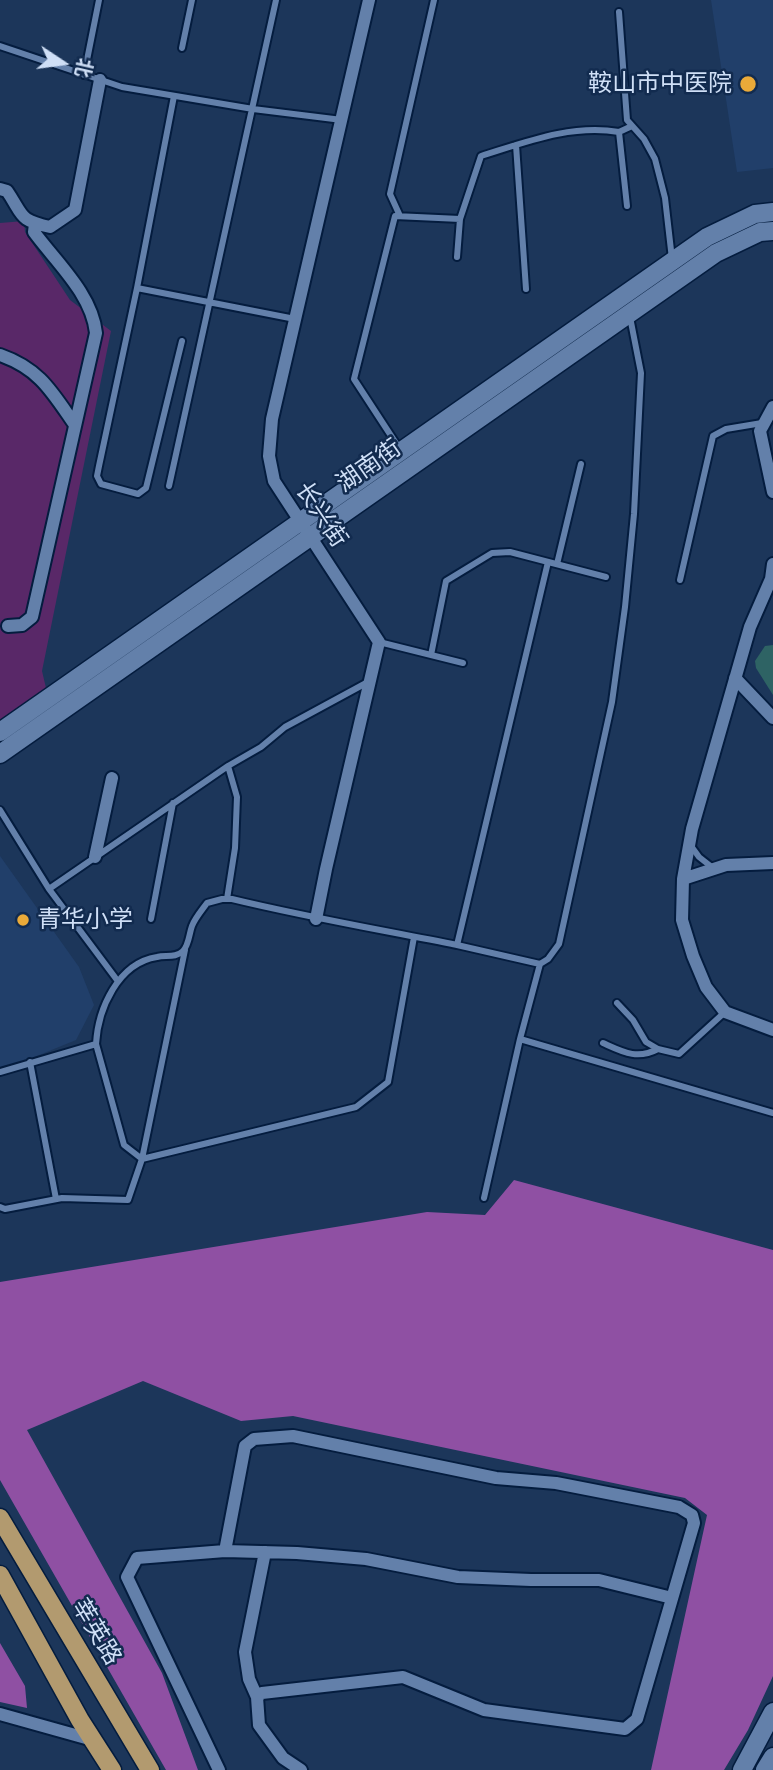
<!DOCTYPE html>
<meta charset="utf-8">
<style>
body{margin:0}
#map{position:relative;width:773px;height:1770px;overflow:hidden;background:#1c365a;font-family:Montserrat,"Noto Sans SC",sans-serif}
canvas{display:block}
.north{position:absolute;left:28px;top:28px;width:70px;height:70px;-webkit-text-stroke:5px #122b4f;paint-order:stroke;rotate:103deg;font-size:19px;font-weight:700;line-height:28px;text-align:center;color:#cfdff6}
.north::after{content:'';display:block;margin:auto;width:24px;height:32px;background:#cfdff6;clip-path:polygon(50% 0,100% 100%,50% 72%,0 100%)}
</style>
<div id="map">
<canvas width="773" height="1770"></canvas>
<div class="north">北</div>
</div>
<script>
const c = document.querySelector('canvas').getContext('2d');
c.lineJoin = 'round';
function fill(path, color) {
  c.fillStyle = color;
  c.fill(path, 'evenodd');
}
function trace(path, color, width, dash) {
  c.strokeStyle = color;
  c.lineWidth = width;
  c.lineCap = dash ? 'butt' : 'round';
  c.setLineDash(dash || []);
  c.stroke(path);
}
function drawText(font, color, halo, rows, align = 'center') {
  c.font = font + ' Montserrat,"Noto Sans SC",sans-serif';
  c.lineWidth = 5;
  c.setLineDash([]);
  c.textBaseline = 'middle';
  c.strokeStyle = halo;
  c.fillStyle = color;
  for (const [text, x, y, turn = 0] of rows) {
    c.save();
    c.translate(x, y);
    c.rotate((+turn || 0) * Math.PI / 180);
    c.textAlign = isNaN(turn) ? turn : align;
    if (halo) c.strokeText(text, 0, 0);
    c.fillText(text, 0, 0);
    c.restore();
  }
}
const built = new Path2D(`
 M 711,0 L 773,0 L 773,168 L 737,172 Z
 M 0,856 L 79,967 L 94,1005 L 76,1040 L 0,1071 Z`);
const green = new Path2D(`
 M 24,221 L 25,232 L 70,300 L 111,331 L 42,671 L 46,688 L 0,720 L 0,223 Z`);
const forest = new Path2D(`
 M 514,1180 L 773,1250 L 773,1676 L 748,1730 L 724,1770 L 651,1770 L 707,1515 L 685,1498 L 293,1416 L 241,1421 L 143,1381 L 27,1430 L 162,1673 L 198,1770 L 166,1770 L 0,1480 L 0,1282 L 427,1212 L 485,1215 Z
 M 0,1643 L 25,1686 L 27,1708 L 0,1702 Z`);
const water = new Path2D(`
 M 773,645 L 773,695 L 756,668 L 755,661 L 765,646 Z`);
const lane = new Path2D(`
 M 619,12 L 627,120 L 644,139 L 655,159 L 665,198 L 672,259
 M 0,46 L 122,87 L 253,109 L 342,120
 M 182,48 L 192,0
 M 84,75 L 99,0
 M 174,96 L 137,288 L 99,466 L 97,476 L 101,484 L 138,494 L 146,488 L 182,341
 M 516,145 L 526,289
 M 627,206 L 619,132 L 632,126
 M 400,216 L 390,194 L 434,0
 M 457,257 L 460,219
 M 137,288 L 295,319
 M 401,451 L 354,379 L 395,216 L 460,219 L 481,156 C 526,142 571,124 619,132
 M 169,486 L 276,0
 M 557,564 L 581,464
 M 680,580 L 713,436 L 726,429 L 762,423
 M 379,642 L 463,663
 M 431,655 L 446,581 L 492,553 L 510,552 L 606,577
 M 0,810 L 49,889 L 117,980
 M 691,846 L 699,857 L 713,868
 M 49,889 L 228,766
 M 227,899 L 235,848 L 237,797 L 228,766 L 261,747 L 285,727 L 368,682
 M 151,919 L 173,803
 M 414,937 L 388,1082 L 356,1107 L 142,1159 L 124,1145 L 96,1044 C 98,1009 118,963 157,957 C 166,955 176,958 183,951 C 189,945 189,934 192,926 C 195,918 202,910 207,903 L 222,899 L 232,899 C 306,917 382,930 457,945 L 548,562
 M 457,945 L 540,964 L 520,1039 L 484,1198
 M 540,964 L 548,959 L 559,944 L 612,702 L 625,607 L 634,514 L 641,373 L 630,317
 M 617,1003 L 633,1020 L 646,1042 L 658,1049
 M 520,1039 L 773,1113
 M 603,1043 C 623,1052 637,1060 658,1049 L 679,1054 L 725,1012
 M 30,1062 L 56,1199
 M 0,1072 L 96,1044
 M 0,1207 L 5,1209 L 62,1198 L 128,1200 L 142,1159 L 185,950`);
const street = new Path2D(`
 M 0,189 L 7,191 C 24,216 18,220 50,227 L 75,210 L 100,80
 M 0,355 C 40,369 52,392 75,425
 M 773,407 L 760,431 L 773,492
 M 773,564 L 771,579 L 750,627 L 692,829 L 683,879 L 682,920 L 693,956 L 706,987 L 725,1012 L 773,1030
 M 8,626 L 22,625 L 32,617 L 96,333 C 92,294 56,262 34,232 L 35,224
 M 735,678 L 773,718
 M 95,857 L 112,778
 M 683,879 L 726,865 L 773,863
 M 316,919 L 326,869 L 379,642 L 274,481 L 269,456 L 272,419 L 369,0
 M 225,1551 L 245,1446 L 254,1439 L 293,1436 L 496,1478 L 556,1483 L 679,1507 L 692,1515 L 694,1523 L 637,1719 L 625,1729 L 484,1710 L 403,1677 L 262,1693 L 257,1697
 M 265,1552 L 245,1652 L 249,1679 L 257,1697 L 259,1725 L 283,1758 L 301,1770
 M 0,1714 L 93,1740
 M 219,1770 L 127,1577 L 137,1558 L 225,1551 L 297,1553 L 366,1559 L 458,1577 L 531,1580 L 599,1580 L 672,1598`);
const secondary = new Path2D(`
 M 0,732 L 707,237 L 755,214 L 773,212
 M 0,754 L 716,253 L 760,232 L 773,231
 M 742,1770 L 773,1712
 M 765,1770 L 773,1757`);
const primary = new Path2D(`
 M 0,1518 L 150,1770
 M 0,1575 L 80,1720 L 112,1770`);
const markers = [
 [748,84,9,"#eaaa39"],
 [23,920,7,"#eaaa39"]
];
const poiNames = [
 ["鞍山市中医院",732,84],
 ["青华小学",37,920,"left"]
];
const streetNames = [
 ["湖南街",369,466,-35],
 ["长兴街",321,515,56],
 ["莘英路",96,1632,59]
];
fill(built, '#213f6a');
fill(green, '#592868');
fill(forest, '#8f50a3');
fill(water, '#2e6364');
trace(lane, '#041c3e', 10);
trace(street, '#041c3e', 16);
trace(secondary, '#041c3e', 21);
trace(primary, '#041c3e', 21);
trace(lane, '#6380aa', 6);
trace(street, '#6380aa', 12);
trace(secondary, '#6380aa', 18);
trace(primary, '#b29a6f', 18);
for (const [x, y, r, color] of markers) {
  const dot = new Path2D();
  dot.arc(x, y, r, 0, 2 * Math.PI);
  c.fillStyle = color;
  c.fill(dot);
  trace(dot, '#122b4f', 2.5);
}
drawText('24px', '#cfdff6', '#122b4f', poiNames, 'right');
drawText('24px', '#cfdff6', '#122b4f', streetNames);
</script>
